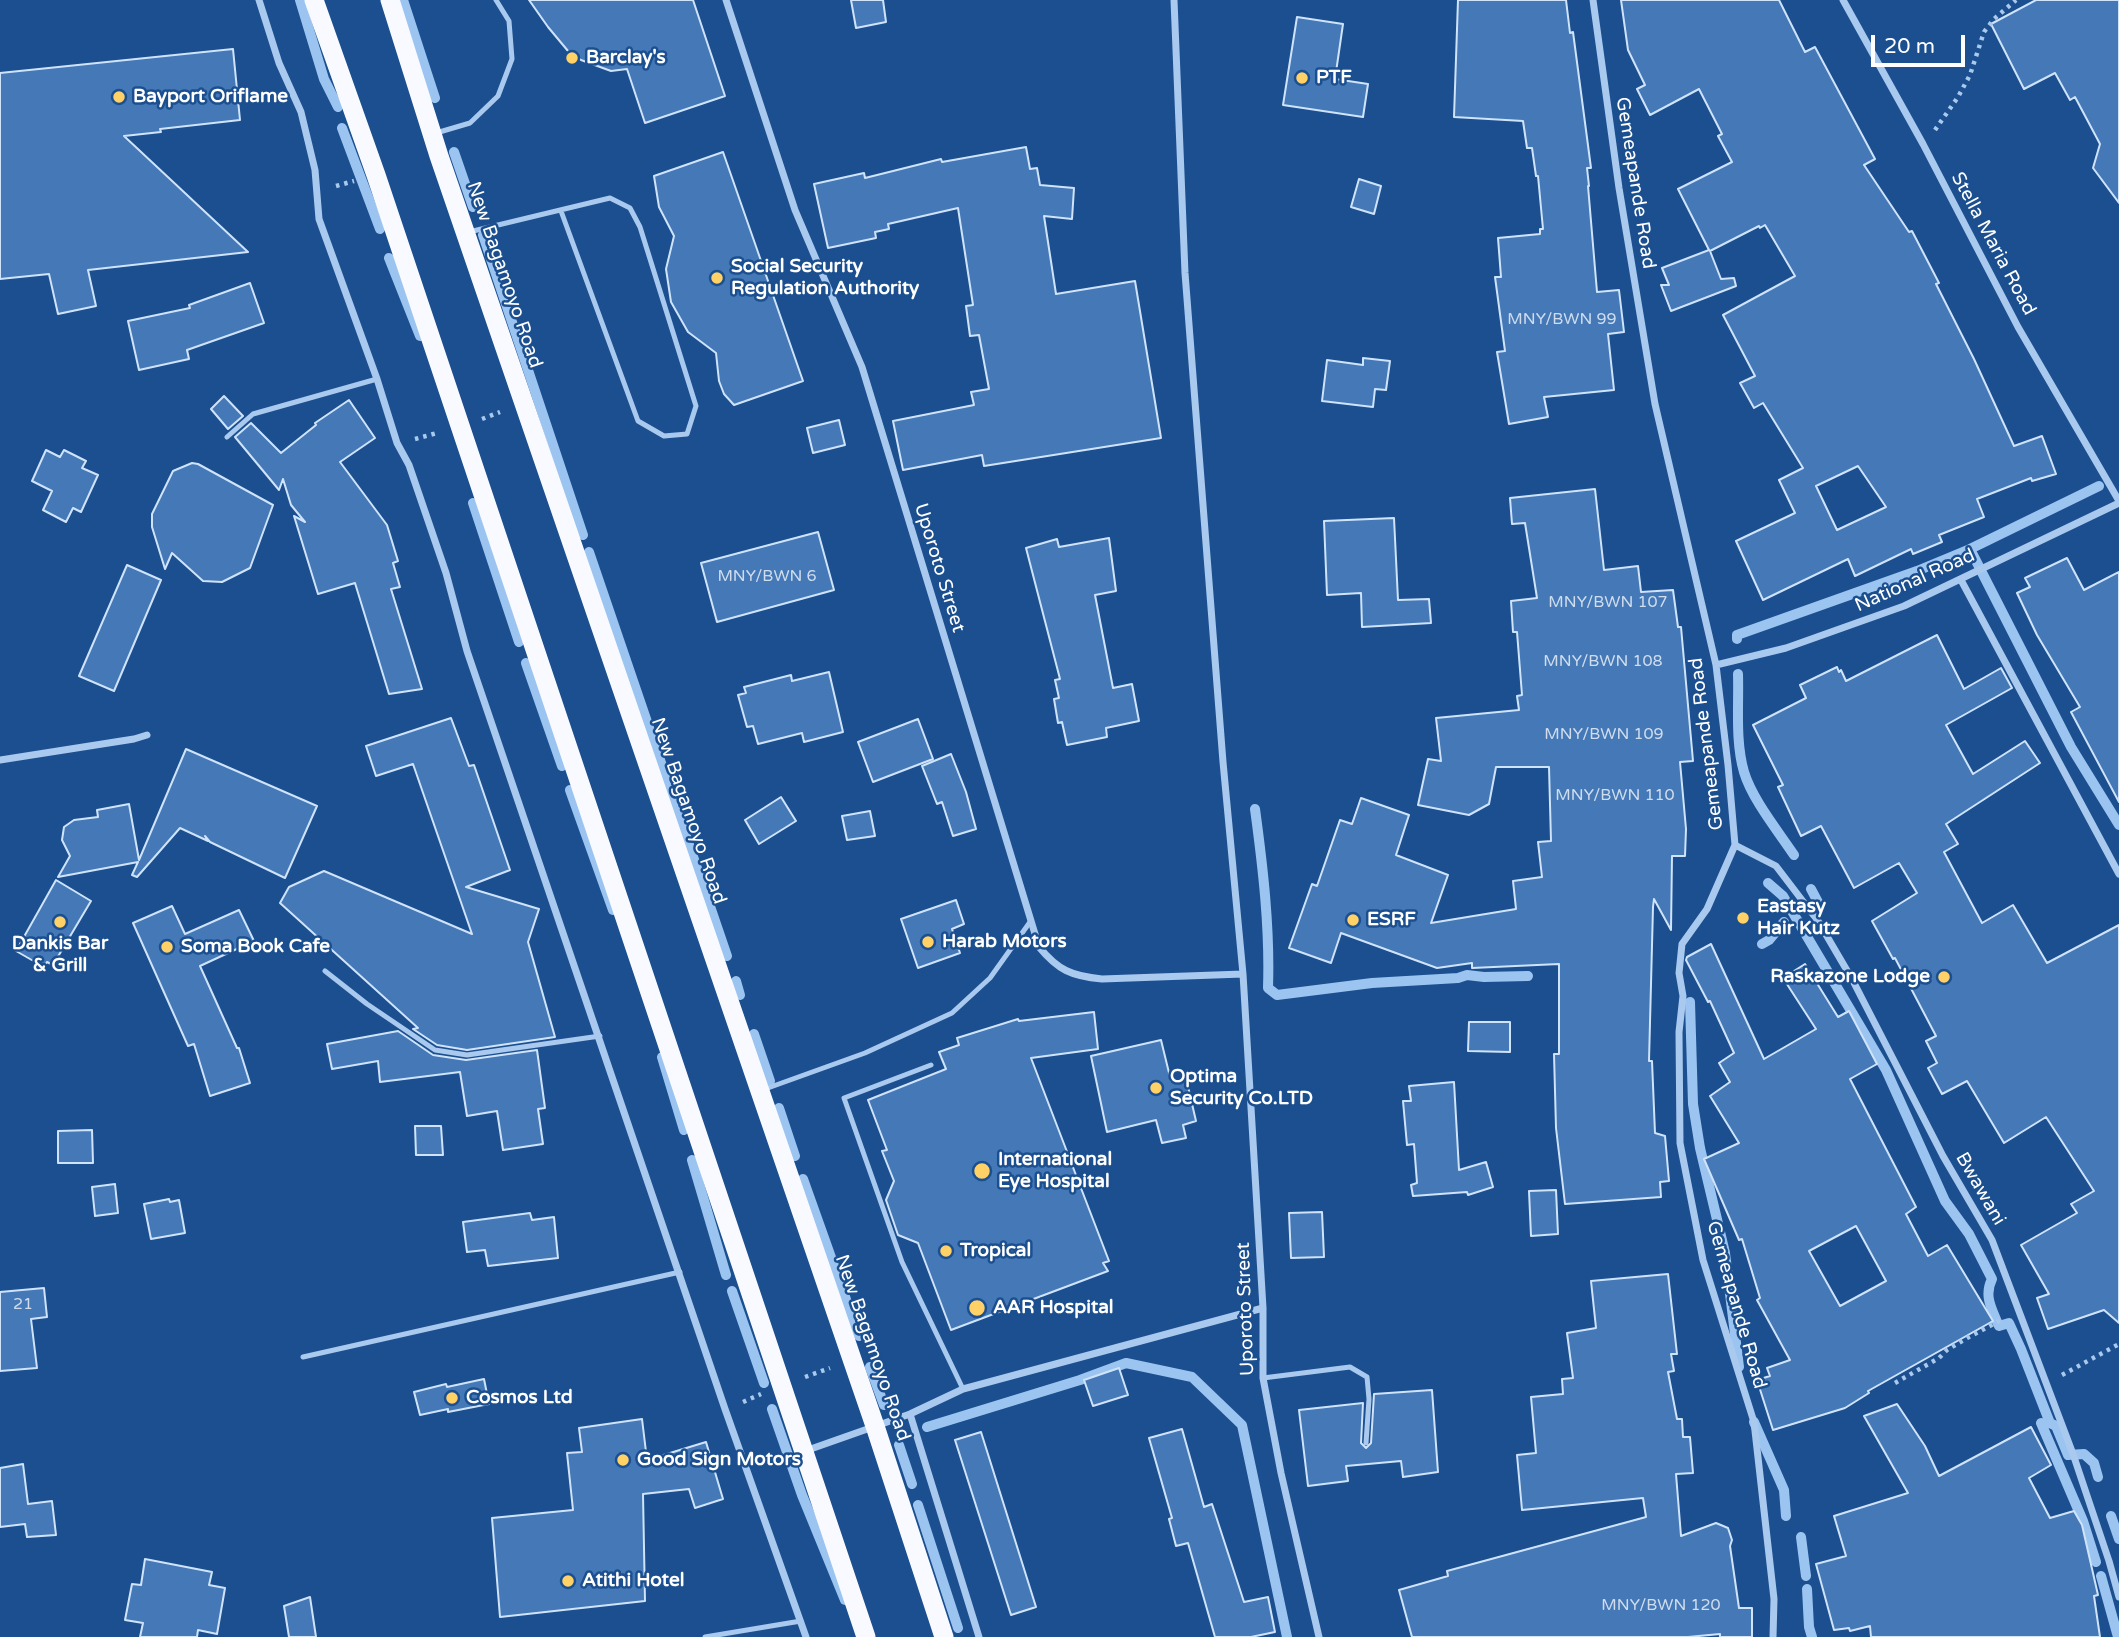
<!DOCTYPE html>
<style>
body{margin:0}
#map{position:relative;width:2119px;height:1637px;overflow:hidden;background:#1b4f8f;font-family:"Varela Round",sans-serif}
canvas{display:block}
.scale{position:absolute;left:1871px;top:35px;width:94px;height:32px;box-sizing:border-box;border:4px solid #fff;border-top:0;padding-left:9px;font-size:21px;line-height:24px;white-space:nowrap;color:#fff;-webkit-text-stroke:5px #1b4f8f;paint-order:stroke}
</style>
<div id="map">
<canvas width="2119" height="1637"></canvas>
<div class="scale">20 m</div>
</div>
<script>
const c = document.querySelector('canvas').getContext('2d');
c.lineJoin = 'round';
function trace(path, color, width, dash) {
  c.strokeStyle = color;
  c.lineWidth = width;
  c.lineCap = dash ? 'butt' : 'round';
  c.setLineDash(dash || []);
  c.stroke(path);
}
function fill(path, color) {
  c.fillStyle = color;
  c.fill(path, 'evenodd');
}
function drawText(font, color, halo, rows, align = 'center') {
  c.font = font + ' "Varela Round",sans-serif';
  c.lineWidth = 5;
  c.setLineDash([]);
  c.textBaseline = 'middle';
  c.strokeStyle = halo;
  c.fillStyle = color;
  for (const [text, x, y, turn = 0] of rows) {
    c.save();
    c.translate(x, y);
    c.rotate((+turn || 0) * Math.PI / 180);
    c.textAlign = isNaN(turn) ? turn : align;
    if (halo) c.strokeText(text, 0, 0);
    c.fillText(text, 0, 0);
    c.restore();
  }
}
const stream = new Path2D(`
 M 300,0 L 324,79 L 338,107
 M 403,0 L 435,98
 M 342,128 L 380,229
 M 454,152 L 473,207
 M 483,235 L 583,535
 M 389,258 L 420,336
 M 473,503 L 519,642
 M 1970,549 L 2071,747 L 2119,825
 M 589,552 L 727,956
 M 1737,639 L 1737,635 L 1917,571 L 1970,549 L 2099,486
 M 526,663 L 562,766
 M 1738,674 C 1739,705 1735,741 1744,772 C 1752,799 1778,831 1794,855
 M 570,790 L 613,910
 M 1255,809 C 1263,868 1270,928 1268,988 L 1277,995 L 1372,983 L 1458,978 L 1467,975 L 1484,977 L 1528,976
 M 1768,883 L 1783,896 L 1886,1070 L 1945,1201 L 1969,1234 L 1992,1279 C 1984,1295 1991,1307 1997,1322 L 1999,1326 L 2009,1323 L 2021,1349 L 2050,1423 L 2056,1426 L 2068,1455 L 2084,1454 L 2094,1463 L 2098,1477
 M 1811,889 L 1819,904
 M 1762,944 L 1769,940 L 1784,922
 M 736,981 L 740,995
 M 1690,1002 L 1693,1104 L 1700,1148 L 1725,1253 L 1739,1367
 M 754,1034 L 770,1081
 M 662,1057 L 684,1130
 M 779,1108 L 795,1156
 M 692,1160 L 726,1275
 M 803,1179 L 859,1336
 M 732,1291 L 764,1383
 M 870,1367 L 884,1405
 M 772,1409 L 802,1495 L 845,1600
 M 1754,1422 L 1784,1490 L 1786,1516
 M 2041,1423 L 2083,1521 L 2096,1562
 M 927,1427 L 1080,1380 L 1126,1363 L 1192,1377 L 1242,1425 L 1287,1637
 M 899,1445 L 912,1484
 M 918,1505 L 958,1628
 M 2111,1516 L 2119,1539
 M 1801,1537 L 1806,1576
 M 2101,1576 L 2118,1637
 M 1807,1589 L 1809,1627 L 1812,1637`);
const building = new Path2D(`
 M 529,0 L 693,0 L 725,96 L 645,123 L 627,69 L 611,71 L 581,60 L 568,51 L 548,27 Z
 M 851,0 L 883,0 L 886,22 L 856,28 Z
 M 1458,0 L 1566,0 L 1570,33 L 1573,32 L 1591,168 L 1587,168 L 1589,186 L 1588,186 L 1597,292 L 1619,290 L 1624,332 L 1608,334 L 1614,390 L 1544,397 L 1548,417 L 1509,424 L 1497,352 L 1505,351 L 1495,277 L 1501,277 L 1498,238 L 1540,234 L 1540,229 L 1543,229 L 1538,176 L 1536,176 L 1532,148 L 1527,148 L 1523,121 L 1454,117 Z
 M 1621,0 L 1779,0 L 1805,52 L 1815,47 L 1875,159 L 1864,165 L 1909,232 L 1912,231 L 1939,283 L 1936,284 L 1974,359 L 2014,446 L 2042,436 L 2056,474 L 2032,481 L 2031,478 L 1977,499 L 1984,517 L 1939,535 L 1942,542 L 1913,554 L 1911,549 L 1855,576 L 1848,559 L 1763,600 L 1736,541 L 1795,513 L 1779,480 L 1803,468 L 1763,403 L 1754,408 L 1740,383 L 1755,376 L 1723,315 L 1795,276 L 1765,225 L 1760,228 L 1759,226 L 1710,251 L 1721,279 L 1734,278 L 1736,286 L 1671,311 L 1661,285 L 1669,285 L 1662,268 L 1709,250 L 1678,189 L 1732,162 L 1718,136 L 1722,134 L 1699,89 L 1650,115 L 1637,89 L 1645,85 L 1628,50 ZM 1858,466 L 1886,507 L 1837,530 L 1816,486 Z
 M 2036,0 L 2119,0 L 2119,203 L 2093,168 L 2100,144 L 2075,97 L 2070,100 L 2055,73 L 2024,89 L 1991,24 Z
 M 1297,17 L 1343,24 L 1335,79 L 1368,84 L 1363,117 L 1283,105 Z
 M 233,49 L 240,120 L 160,129 L 161,132 L 124,136 L 248,252 L 88,270 L 96,306 L 58,314 L 49,274 L 0,279 L 0,73 Z
 M 1026,147 L 1030,169 L 1037,168 L 1040,185 L 1074,188 L 1072,219 L 1044,216 L 1056,294 L 1135,281 L 1161,438 L 984,466 L 982,455 L 903,470 L 893,421 L 974,405 L 971,392 L 989,389 L 979,335 L 970,336 L 966,306 L 973,305 L 958,208 L 888,224 L 889,229 L 875,232 L 876,238 L 828,248 L 814,184 L 864,173 L 865,178 L 941,159 L 942,162 Z
 M 723,152 L 803,381 L 734,405 L 724,394 L 719,381 L 716,353 L 688,332 L 671,302 L 666,269 L 674,236 L 659,207 L 654,176 Z
 M 1359,179 L 1381,186 L 1374,214 L 1351,207 Z
 M 250,283 L 264,323 L 187,350 L 189,359 L 139,370 L 128,321 L 190,308 L 189,305 Z
 M 1363,358 L 1390,361 L 1386,390 L 1375,389 L 1373,407 L 1322,401 L 1327,360 L 1363,365 Z
 M 224,396 L 243,416 L 228,429 L 211,409 Z
 M 349,400 L 375,438 L 340,462 L 387,525 L 398,561 L 393,563 L 400,587 L 391,589 L 422,689 L 389,694 L 355,583 L 318,594 L 294,516 L 305,522 L 291,505 L 283,479 L 279,490 L 235,437 L 251,423 L 281,453 L 316,425 L 315,423 Z
 M 839,420 L 845,445 L 813,453 L 807,428 Z
 M 46,450 L 60,457 L 64,450 L 86,461 L 82,468 L 98,475 L 81,512 L 73,508 L 66,522 L 43,510 L 52,491 L 32,481 Z
 M 192,463 L 198,464 L 273,505 L 250,568 L 222,582 L 203,581 L 172,553 L 165,569 L 152,527 L 152,514 L 173,471 Z
 M 1595,489 L 1604,570 L 1638,566 L 1641,592 L 1673,590 L 1678,627 L 1681,627 L 1693,761 L 1680,762 L 1686,829 L 1685,856 L 1672,856 L 1671,930 L 1654,899 L 1653,907 L 1649,1061 L 1652,1061 L 1655,1133 L 1665,1136 L 1669,1181 L 1660,1182 L 1661,1197 L 1565,1204 L 1556,1128 L 1554,1054 L 1559,1054 L 1559,964 L 1472,968 L 1472,963 L 1437,968 L 1341,933 L 1331,963 L 1289,948 L 1312,884 L 1317,886 L 1340,820 L 1352,824 L 1361,798 L 1409,815 L 1396,855 L 1448,875 L 1431,923 L 1516,909 L 1513,881 L 1542,877 L 1538,842 L 1551,841 L 1549,767 L 1496,767 L 1489,804 L 1469,815 L 1418,805 L 1428,759 L 1441,761 L 1436,718 L 1519,710 L 1517,696 L 1522,695 L 1517,632 L 1513,632 L 1511,601 L 1537,598 L 1525,523 L 1512,524 L 1510,498 Z
 M 1394,518 L 1398,600 L 1429,599 L 1431,623 L 1362,627 L 1361,593 L 1327,595 L 1324,521 Z
 M 818,532 L 834,590 L 717,622 L 701,563 Z
 M 1109,538 L 1116,591 L 1095,595 L 1113,688 L 1132,684 L 1139,721 L 1106,728 L 1107,737 L 1067,745 L 1062,722 L 1058,723 L 1054,699 L 1059,698 L 1055,680 L 1060,679 L 1026,548 L 1057,539 L 1059,547 Z
 M 2067,558 L 2084,590 L 2119,572 L 2119,802 L 2071,712 L 2080,707 L 2037,635 L 2017,593 L 2030,587 L 2025,578 Z
 M 127,565 L 161,580 L 114,691 L 79,676 Z
 M 1937,635 L 1964,689 L 2001,668 L 2012,688 L 1946,725 L 1973,774 L 2025,741 L 2040,763 L 1946,824 L 1958,844 L 1944,852 L 1982,923 L 2013,905 L 2047,963 L 2119,925 L 2119,1323 L 2104,1310 L 2048,1329 L 2037,1298 L 2049,1294 L 2021,1245 L 2077,1213 L 2071,1204 L 2094,1191 L 2046,1117 L 2004,1143 L 1967,1081 L 1942,1094 L 1928,1068 L 1937,1063 L 1926,1041 L 1936,1036 L 1895,958 L 1893,959 L 1872,921 L 1917,893 L 1899,863 L 1854,888 L 1821,826 L 1801,836 L 1778,787 L 1783,785 L 1753,725 L 1806,698 L 1800,685 L 1837,667 L 1839,672 L 1841,670 L 1846,681 Z
 M 829,672 L 843,732 L 804,742 L 802,733 L 758,744 L 753,726 L 747,727 L 738,695 L 746,693 L 744,687 L 791,675 L 792,681 Z
 M 451,718 L 469,766 L 474,765 L 510,870 L 466,887 L 539,909 L 528,942 L 555,1037 L 467,1050 L 437,1045 L 413,1029 L 418,1028 L 280,903 L 289,887 L 324,871 L 472,934 L 413,764 L 376,776 L 366,746 Z
 M 918,719 L 933,759 L 873,782 L 858,742 Z
 M 186,749 L 317,806 L 285,878 L 210,842 L 205,836 L 208,841 L 180,828 L 137,877 L 132,875 L 138,862 L 58,877 L 70,856 L 62,840 L 64,827 L 74,820 L 98,817 L 97,810 L 129,804 L 139,860 Z
 M 951,754 L 966,792 L 976,829 L 953,836 L 942,802 L 937,804 L 922,766 Z
 M 781,797 L 796,821 L 759,844 L 745,820 Z
 M 870,811 L 875,836 L 847,840 L 842,816 Z
 M 56,880 L 91,901 L 53,965 L 47,962 L 44,967 L 16,951 Z
 M 956,900 L 964,924 L 952,929 L 960,953 L 918,968 L 901,919 Z
 M 172,906 L 185,934 L 239,910 L 254,941 L 200,966 L 237,1048 L 239,1048 L 250,1083 L 210,1096 L 194,1044 L 188,1046 L 133,923 Z
 M 1711,944 L 1764,1059 L 1816,1029 L 1783,978 L 1805,964 L 1838,1017 L 1849,1011 L 1877,1064 L 1850,1079 L 1916,1207 L 1906,1214 L 1928,1256 L 1947,1245 L 1993,1321 L 1868,1391 L 1869,1393 L 1845,1408 L 1773,1430 L 1757,1380 L 1770,1376 L 1767,1368 L 1790,1360 L 1757,1300 L 1760,1298 L 1742,1239 L 1739,1240 L 1704,1159 L 1739,1143 L 1710,1096 L 1730,1082 L 1719,1063 L 1734,1053 L 1710,1001 L 1708,1002 L 1686,960 L 1687,957 ZM 1856,1226 L 1886,1281 L 1840,1306 L 1809,1251 Z
 M 1094,1012 L 1098,1049 L 1031,1058 L 1109,1261 L 1103,1263 L 1108,1271 L 951,1330 L 918,1243 L 898,1235 L 886,1200 L 894,1181 L 882,1151 L 887,1150 L 868,1100 L 946,1069 L 939,1052 L 959,1045 L 957,1038 L 1018,1019 L 1019,1021 Z
 M 1469,1022 L 1510,1022 L 1510,1052 L 1468,1051 Z
 M 398,1031 L 433,1055 L 466,1060 L 537,1050 L 545,1108 L 538,1109 L 543,1144 L 503,1150 L 497,1111 L 467,1116 L 460,1072 L 380,1082 L 378,1061 L 332,1069 L 327,1044 Z
 M 1161,1040 L 1171,1081 L 1186,1078 L 1196,1121 L 1183,1125 L 1186,1138 L 1162,1143 L 1156,1120 L 1107,1132 L 1091,1056 Z
 M 1454,1082 L 1459,1170 L 1486,1162 L 1493,1187 L 1468,1195 L 1467,1192 L 1413,1196 L 1411,1185 L 1417,1183 L 1414,1144 L 1407,1145 L 1403,1101 L 1411,1101 L 1409,1086 Z
 M 415,1126 L 441,1126 L 443,1155 L 416,1155 Z
 M 92,1130 L 93,1163 L 58,1163 L 58,1131 Z
 M 115,1184 L 118,1213 L 95,1216 L 92,1187 Z
 M 1556,1190 L 1558,1234 L 1531,1236 L 1529,1191 Z
 M 169,1199 L 170,1202 L 179,1200 L 185,1233 L 151,1239 L 144,1204 Z
 M 1322,1212 L 1324,1257 L 1291,1258 L 1289,1213 Z
 M 530,1213 L 532,1220 L 554,1217 L 558,1258 L 488,1266 L 485,1250 L 467,1252 L 463,1222 Z
 M 1668,1274 L 1677,1354 L 1671,1354 L 1674,1371 L 1668,1372 L 1677,1419 L 1682,1419 L 1683,1437 L 1690,1437 L 1693,1473 L 1676,1474 L 1681,1536 L 1716,1523 L 1728,1528 L 1732,1540 L 1730,1546 L 1739,1608 L 1752,1608 L 1752,1637 L 1720,1637 L 1720,1634 L 1688,1637 L 1412,1637 L 1399,1590 L 1448,1576 L 1447,1571 L 1646,1517 L 1643,1498 L 1522,1510 L 1517,1455 L 1536,1453 L 1531,1397 L 1563,1394 L 1562,1379 L 1573,1378 L 1567,1333 L 1596,1328 L 1591,1281 Z
 M 44,1288 L 47,1317 L 31,1319 L 37,1368 L 0,1371 L 0,1292 Z
 M 1119,1368 L 1128,1395 L 1093,1406 L 1084,1380 Z
 M 484,1379 L 489,1404 L 448,1412 L 448,1409 L 420,1415 L 414,1392 L 446,1384 L 447,1387 Z
 M 1432,1390 L 1438,1472 L 1403,1477 L 1401,1461 L 1346,1466 L 1348,1481 L 1308,1486 L 1299,1410 L 1363,1403 L 1361,1443 L 1366,1448 L 1371,1443 L 1374,1394 Z
 M 1897,1404 L 1925,1446 L 1939,1476 L 2031,1427 L 2051,1465 L 2029,1478 L 2050,1518 L 2074,1511 L 2082,1525 L 2098,1595 L 2094,1596 L 2100,1637 L 1871,1637 L 1870,1626 L 1850,1631 L 1849,1628 L 1834,1630 L 1816,1564 L 1846,1556 L 1834,1516 L 1908,1493 L 1864,1416 Z
 M 642,1419 L 647,1460 L 706,1442 L 723,1499 L 695,1508 L 689,1489 L 643,1494 L 645,1601 L 500,1617 L 492,1518 L 573,1510 L 567,1453 L 582,1452 L 579,1428 Z
 M 1182,1429 L 1204,1507 L 1212,1504 L 1244,1602 L 1268,1597 L 1275,1632 L 1251,1637 L 1215,1637 L 1188,1543 L 1176,1546 L 1169,1519 L 1172,1518 L 1149,1438 Z
 M 981,1432 L 1036,1607 L 1011,1615 L 955,1440 Z
 M 23,1464 L 28,1504 L 52,1501 L 56,1535 L 27,1537 L 25,1524 L 0,1527 L 0,1468 Z
 M 145,1559 L 212,1572 L 209,1585 L 225,1588 L 217,1634 L 198,1630 L 197,1637 L 140,1637 L 143,1623 L 125,1620 L 132,1584 L 141,1585 Z
 M 310,1597 L 316,1637 L 289,1637 L 284,1606 Z`);
const path = new Path2D(`
 M 1935,130 L 1958,97 L 1970,75 L 1984,32 L 1994,19 L 2016,0
 M 336,186 L 354,181
 M 482,419 L 500,412
 M 415,439 L 437,433
 M 2062,1375 L 2119,1344
 M 805,1377 L 830,1368
 M 1895,1383 L 1939,1358 L 1947,1350 L 1967,1338 L 2003,1319
 M 743,1402 L 761,1394`);
const service = new Path2D(`
 M 436,133 L 470,123 L 498,96 L 512,59 L 509,21 L 496,0
 M 469,232 L 610,198 L 630,208 L 640,227 L 696,406 L 687,434 L 664,436 L 638,421 L 561,211
 M 227,437 L 253,414 L 377,379
 M 325,971 L 367,1004 L 435,1050 L 467,1055 L 600,1036
 M 931,1065 L 844,1098 L 902,1262 L 963,1389
 M 765,1089 L 865,1053 L 952,1013 L 990,978 L 1030,922
 M 303,1357 L 680,1272
 M 1263,1378 L 1350,1367 L 1367,1377 L 1369,1399 L 1366,1443
 M 705,1637 L 801,1621`);
const minor = new Path2D(`
 M 259,0 L 279,63 L 301,112 L 315,170 L 319,219 L 377,379 L 397,443 L 409,465 L 446,573 L 467,651 L 725,1409 L 806,1637
 M 726,0 L 795,210 L 862,367 L 1039,947 C 1058,970 1071,976 1102,979 L 1243,974
 M 1174,0 L 1185,273 L 1223,762 L 1243,974 L 1263,1308 L 1263,1378 L 1281,1473 L 1319,1637
 M 1593,0 L 1619,188 L 1655,404 L 1716,665 L 1728,765 L 1735,845 L 1707,909 L 1682,944 L 1679,973 L 1683,996 L 1679,1032 L 1680,1143 L 1703,1260 L 1754,1422 L 1774,1599 L 1773,1637
 M 1843,0 L 1923,144 L 2018,327 L 2119,501
 M 1961,580 L 2119,874
 M 1716,665 L 1786,648 L 1904,606 L 2119,503
 M 0,760 L 134,739 L 147,735
 M 1735,845 L 1776,866 L 1818,921 L 1852,979 L 1943,1156 L 1992,1240 L 2073,1454 L 2109,1561 L 2119,1597
 M 910,1414 L 979,1637
 M 805,1451 L 910,1414 L 963,1389 L 1263,1308`);
const trunk = new Path2D(`
 M 314,0 L 376,175 L 866,1637
 M 390,0 L 439,156 L 875,1426 L 944,1637`);
const markers = [
 [572,58,7,"#ffd166"],
 [1302,78,7,"#ffd166"],
 [119,97,7,"#ffd166"],
 [717,278,7,"#ffd166"],
 [1743,918,7,"#ffd166"],
 [1353,920,7,"#ffd166"],
 [60,922,7,"#ffd166"],
 [928,942,7,"#ffd166"],
 [167,947,7,"#ffd166"],
 [1944,977,7,"#ffd166"],
 [1156,1088,7,"#ffd166"],
 [982,1171,9,"#ffd166"],
 [946,1251,7,"#ffd166"],
 [977,1308,9,"#ffd166"],
 [452,1398,7,"#ffd166"],
 [623,1460,7,"#ffd166"],
 [568,1581,7,"#ffd166"]
];
const numberNames = [
 ["MNY/BWN 99",1562,320],
 ["MNY/BWN 6",767,577],
 ["MNY/BWN 107",1608,603],
 ["MNY/BWN 108",1603,662],
 ["MNY/BWN 109",1604,735],
 ["MNY/BWN 110",1615,796],
 ["21",23,1305],
 ["MNY/BWN 120",1661,1606]
];
const poiNames = [
 ["Barclay's",586,58],
 ["PTF",1316,78],
 ["Bayport Oriflame",133,97],
 ["Social Security",731,267],
 ["Regulation Authority",731,289],
 ["Eastasy",1757,907],
 ["Hair Kutz",1757,929],
 ["ESRF",1367,920],
 ["Harab Motors",942,942],
 ["Dankis Bar",60,944,"center"],
 ["& Grill",60,966,"center"],
 ["Soma Book Cafe",181,947],
 ["Raskazone Lodge",1930,977,"right"],
 ["Optima",1170,1077],
 ["Security Co.LTD",1170,1099],
 ["International",998,1160],
 ["Eye Hospital",998,1182],
 ["Tropical",960,1251],
 ["AAR Hospital",993,1308],
 ["Cosmos Ltd",466,1398],
 ["Good Sign Motors",637,1460],
 ["Atithi Hotel",582,1581]
];
const streetNames = [
 ["Gemeapande Road",1635,183,81],
 ["Stella Maria Road",1993,244,62],
 ["New Bagamoyo Road",504,275,71],
 ["Uporoto Street",939,568,73],
 ["National Road",1915,581,-24],
 ["Gemeapande Road",1707,744,-97],
 ["New Bagamoyo Road",688,811,71],
 ["Bwawani",1980,1189,60],
 ["Gemeapande Road",1736,1305,74],
 ["Uporoto Street",1246,1309,-92],
 ["New Bagamoyo Road",872,1348,71]
];
trace(stream, '#9cc4f0', 10);
fill(building, '#4478b7');
trace(building, '#cfe3fa', 2);
trace(path, '#a9c9ee', 4.5, [3.5, 5]);
trace(service, '#a9c9ee', 5);
trace(minor, '#a9c9ee', 7);
trace(trunk, '#f8faff', 19);
for (const [x, y, r, color] of markers) {
  const dot = new Path2D();
  dot.arc(x, y, r, 0, 2 * Math.PI);
  c.fillStyle = color;
  c.fill(dot);
  trace(dot, '#1b4f8f', 2.5);
}
drawText('16px', '#d0dded', null, numberNames);
drawText('bold 19px', '#fff', '#1b4f8f', poiNames, 'left');
drawText('19px', '#fff', '#1b4f8f', streetNames);
</script>
